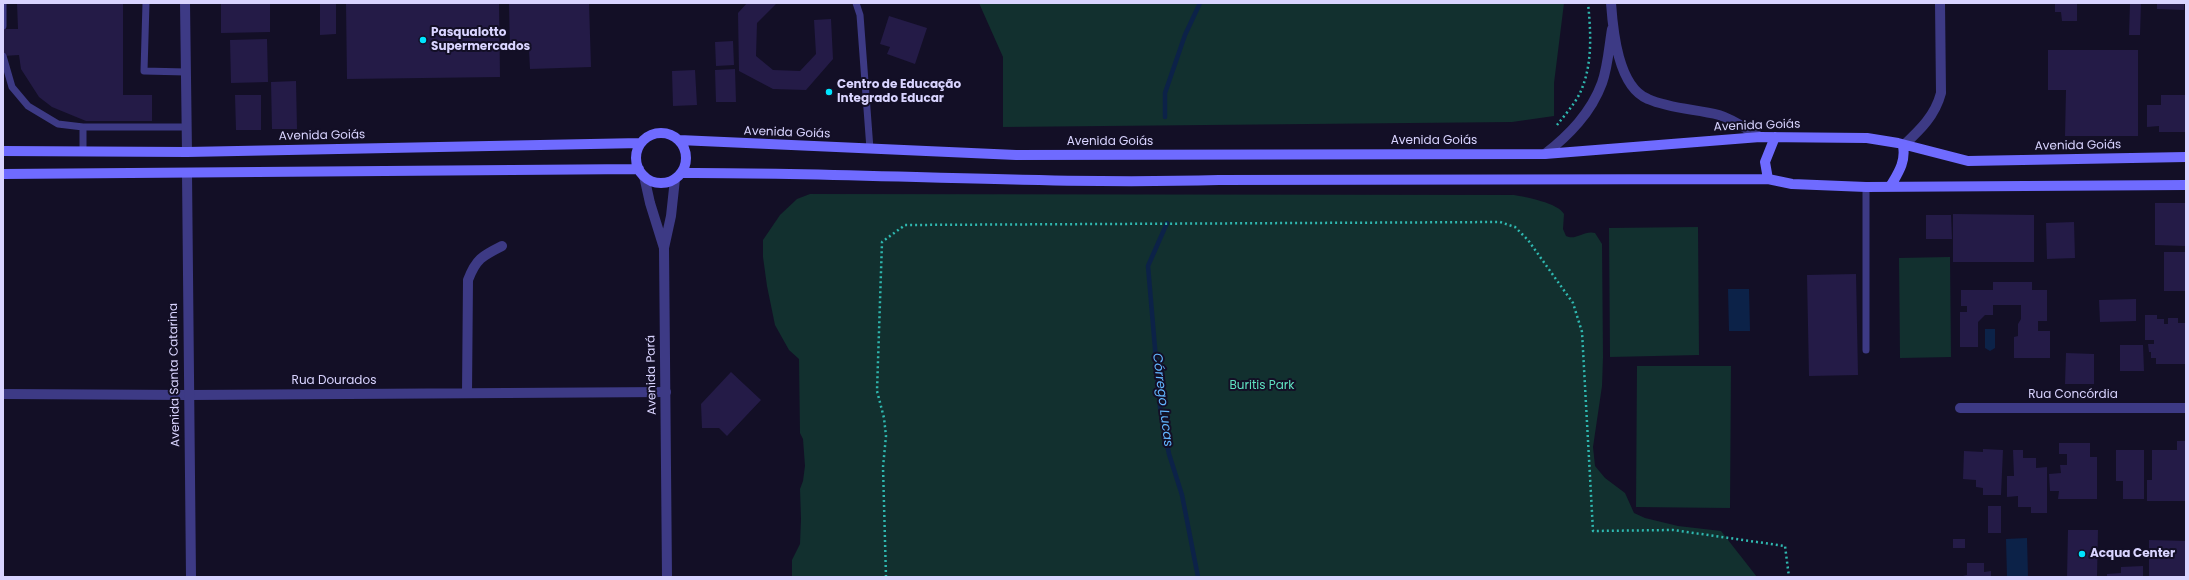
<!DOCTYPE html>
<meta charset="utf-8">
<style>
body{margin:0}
#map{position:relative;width:2189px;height:580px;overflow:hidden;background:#130f26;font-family:Poppins,sans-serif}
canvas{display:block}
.frame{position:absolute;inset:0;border:4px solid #d9d4ff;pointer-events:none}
</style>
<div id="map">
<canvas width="2189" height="580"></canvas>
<div class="frame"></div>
</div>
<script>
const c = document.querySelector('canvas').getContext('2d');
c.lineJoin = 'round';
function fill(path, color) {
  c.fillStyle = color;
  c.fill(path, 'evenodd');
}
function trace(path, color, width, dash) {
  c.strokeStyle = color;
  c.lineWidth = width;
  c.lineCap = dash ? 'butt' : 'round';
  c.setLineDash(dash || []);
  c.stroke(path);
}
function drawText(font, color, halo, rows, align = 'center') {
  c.font = font + ' Poppins,sans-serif';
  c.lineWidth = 4;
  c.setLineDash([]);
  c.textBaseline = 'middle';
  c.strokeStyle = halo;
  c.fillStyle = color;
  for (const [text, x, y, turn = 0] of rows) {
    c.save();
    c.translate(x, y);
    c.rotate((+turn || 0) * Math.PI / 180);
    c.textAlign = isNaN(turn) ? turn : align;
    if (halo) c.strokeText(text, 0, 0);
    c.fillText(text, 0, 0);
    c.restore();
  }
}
const green = new Path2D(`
 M 979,3 L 1564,3 L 1554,83 L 1554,116 L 1512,122 L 1003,127 L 1003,57 Z
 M 810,194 L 1514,195 C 1526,197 1558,203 1564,214 L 1563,229 L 1566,236 C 1576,241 1584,230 1595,233 L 1602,244 L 1603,357 L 1602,386 L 1593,447 L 1595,466 L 1605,478 L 1625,493 L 1634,513 L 1645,518 L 1678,526 L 1721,531 L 1757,577 L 792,577 L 792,560 L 800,544 L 801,519 L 800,489 L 803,481 L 805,466 L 803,439 L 800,433 L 799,359 L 789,350 L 775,325 L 767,286 L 763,257 L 763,240 L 780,215 L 797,199 Z
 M 1698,227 L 1699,355 L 1610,357 L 1609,228 Z
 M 1950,257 L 1951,357 L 1900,358 L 1899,258 Z
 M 1637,366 L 1731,366 L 1730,508 L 1636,507 Z`);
const water = new Path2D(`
 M 1728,289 L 1749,289 L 1750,331 L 1729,331 Z
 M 1985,329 L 1995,329 L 1995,348 L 1990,351 L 1985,348 Z
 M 2027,538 L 2028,577 L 2007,577 L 2006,539 Z`);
const stream = new Path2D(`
 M 1165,117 L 1165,93 L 1185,35 L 1200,3
 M 1167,223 L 1148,266 L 1160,407 L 1169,454 L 1182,495 L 1198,577`);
const building = new Path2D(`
 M 17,3 L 123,3 L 123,95 L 152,95 L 152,121 L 86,121 L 52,107 L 39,97 L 21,69 L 19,55 L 3,56 L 3,29 L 18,29 Z
 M 270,3 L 270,32 L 221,33 L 221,4 Z
 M 320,3 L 336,3 L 336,34 L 320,35 Z
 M 346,3 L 499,3 L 500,77 L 347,79 Z
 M 509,3 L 589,3 L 591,67 L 530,69 L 529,50 L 510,50 Z
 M 747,3 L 777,3 L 757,23 L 756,56 L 773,70 L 800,71 L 816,54 L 814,20 L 831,19 L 833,59 L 806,90 L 773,89 L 739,71 L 738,13 Z
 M 2055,3 L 2077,3 L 2077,21 L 2062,21 L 2061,12 L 2055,12 Z
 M 2130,3 L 2141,3 L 2140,35 L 2129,35 Z
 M 2157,3 L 2184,3 L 2184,10 L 2157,9 Z
 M 889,16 L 927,28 L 915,64 L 887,54 L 890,47 L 880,44 Z
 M 267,39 L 268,82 L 231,83 L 230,40 Z
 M 733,41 L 734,65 L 716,66 L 715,42 Z
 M 2048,50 L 2138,50 L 2138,136 L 2065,136 L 2066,90 L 2048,90 Z
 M 735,69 L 736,102 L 716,102 L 715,70 Z
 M 695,70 L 697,105 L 673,106 L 672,71 Z
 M 296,81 L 297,129 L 272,129 L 271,82 Z
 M 235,95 L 261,95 L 261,130 L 236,130 Z
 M 2161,95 L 2185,95 L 2185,132 L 2159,132 L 2159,126 L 2147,127 L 2147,105 L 2161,105 Z
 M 2155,203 L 2186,203 L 2186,246 L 2155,245 Z
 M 1953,214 L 2034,215 L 2034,262 L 1953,262 Z
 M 1926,215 L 1951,215 L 1952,239 L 1926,239 Z
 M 2074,222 L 2075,258 L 2047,259 L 2046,223 Z
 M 2164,252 L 2186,252 L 2186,291 L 2164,291 Z
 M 1856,274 L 1858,375 L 1809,376 L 1807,275 Z
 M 1993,282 L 2032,282 L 2032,290 L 2047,290 L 2047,321 L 2038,321 L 2038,331 L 2050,331 L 2050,358 L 2014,358 L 2014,337 L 2018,336 L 2018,324 L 2021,319 L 2021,305 L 1993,305 L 1993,315 L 1985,315 L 1978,322 L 1978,347 L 1960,347 L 1960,312 L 1967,312 L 1967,306 L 1961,306 L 1961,290 L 1993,290 Z
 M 2136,299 L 2136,321 L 2100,322 L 2099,300 Z
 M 2145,315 L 2157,315 L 2157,319 L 2164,319 L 2164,324 L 2168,324 L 2168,318 L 2178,318 L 2178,323 L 2186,323 L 2186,364 L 2156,364 L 2156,358 L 2151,358 L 2151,352 L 2149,352 L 2148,344 L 2154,344 L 2154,340 L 2145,340 Z
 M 2120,345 L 2143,345 L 2144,371 L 2120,371 Z
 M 2066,353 L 2094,354 L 2094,384 L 2065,384 Z
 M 731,372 L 761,400 L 727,436 L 719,428 L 702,428 L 701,404 Z
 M 2177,441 L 2186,441 L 2186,501 L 2147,501 L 2147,480 L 2152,480 L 2152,450 L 2177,450 Z
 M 2059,443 L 2090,443 L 2090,457 L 2097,457 L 2097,499 L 2058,499 L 2059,491 L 2050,491 L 2049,474 L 2061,473 L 2060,465 L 2067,465 L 2067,454 L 2059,454 Z
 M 1983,449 L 2003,450 L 2001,495 L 1983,495 L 1983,488 L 1976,487 L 1976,480 L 1963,479 L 1964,451 L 1983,452 Z
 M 2013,450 L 2023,450 L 2023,458 L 2036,458 L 2036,468 L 2047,467 L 2047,513 L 2031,513 L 2031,507 L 2018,507 L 2018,496 L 2007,497 L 2007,476 L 2014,476 Z
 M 2116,450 L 2144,450 L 2144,499 L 2123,499 L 2123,481 L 2116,481 Z
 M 1988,506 L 2001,506 L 2001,533 L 1988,533 Z
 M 2068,530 L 2098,530 L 2097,577 L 2067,577 Z
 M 1953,539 L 1965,539 L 1965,548 L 1953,548 Z
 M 2149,540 L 2186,541 L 2186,576 L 2149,577 Z
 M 1967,563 L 1984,563 L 1984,572 L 1991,571 L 1991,577 L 1958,577 L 1967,575 Z
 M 2143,566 L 2143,577 L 2107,577 L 2107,574 L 2121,573 L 2121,567 Z`);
const path = new Path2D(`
 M 1557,125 C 1564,116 1573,106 1579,95 C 1593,67 1591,33 1588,3
 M 886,577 L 883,467 L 886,436 L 884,418 L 877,391 L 882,242 L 905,225 L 1500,222 L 1515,227 L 1528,240 L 1573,303 L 1582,332 L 1593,531 L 1673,530 L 1785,546 L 1789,577`);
const service = new Path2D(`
 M 146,3 L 144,71 L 186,72
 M 856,3 L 860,15 L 870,149
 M 3,26 L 3,3
 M 3,56 L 12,87 L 28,106 L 58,124 L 83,127 L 83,152
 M 83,127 L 186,127
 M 1866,350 L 1866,187`);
const minor = new Path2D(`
 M 185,3 L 187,152
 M 1611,3 C 1613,31 1618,87 1648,99 C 1671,109 1696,109 1719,115 C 1733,119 1748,130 1760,137
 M 1903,146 C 1920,130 1935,116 1941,93 L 1940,3
 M 1545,154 C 1569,135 1591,113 1602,83 C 1608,66 1609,47 1612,29
 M 467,393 L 468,280 C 476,259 482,256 502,246
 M 3,394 L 189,395 L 666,392
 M 1960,408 L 2186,408`);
const tertiary = new Path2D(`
 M 187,173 L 191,577
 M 644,176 L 650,203 L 664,248 L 667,577
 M 664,248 L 671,216 L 675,179`);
const secondary = new Path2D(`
 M636 158a25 25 0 1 1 50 0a25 25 0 1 1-50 0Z
 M 679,140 L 1016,155 L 1545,154 L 1760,137 L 1867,138 L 1898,143 L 1968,161 L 2186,157
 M 3,151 L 187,152 L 641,143
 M 681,173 C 860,172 1040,185 1219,180 L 1768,179 L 1792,184 L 1866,187 L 2186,185
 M 3,174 L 639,169
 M 1768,179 L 1765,162 L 1775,137
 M 1890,187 C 1898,173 1906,162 1903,146`);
const markers = [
 [423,40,4,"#00e5ff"],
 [829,92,4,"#00e5ff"],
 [2082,554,4,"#00e5ff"]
];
const poiNames = [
 ["Pasqualotto",431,33],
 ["Supermercados",431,47],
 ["Centro de Educação",837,85],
 ["Integrado Educar",837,99],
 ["Acqua Center",2090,554]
];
const streetNames = [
 ["Avenida Goiás",1757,126,-2],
 ["Avenida Goiás",787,133,2],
 ["Avenida Goiás",322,136,-1],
 ["Avenida Goiás",1434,141],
 ["Avenida Goiás",1110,142],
 ["Avenida Goiás",2078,146,-1],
 ["Avenida Santa Catarina",175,375,-91],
 ["Avenida Pará",652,375,-91],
 ["Rua Dourados",334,381],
 ["Rua Concórdia",2073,395]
];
const parkNames = [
 ["Buritis Park",1262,386]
];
const waterNames = [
 ["Córrego Lucas",1162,400,83]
];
fill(green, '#12302f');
fill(water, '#0c2248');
trace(stream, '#0c2248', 4.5);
fill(building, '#241b47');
trace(path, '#2fb8b0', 2.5, [2, 3]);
trace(service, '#3d3a85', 7);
trace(minor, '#3d3a85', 10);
trace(tertiary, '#3d3a85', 10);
trace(secondary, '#6f6bff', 10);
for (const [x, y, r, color] of markers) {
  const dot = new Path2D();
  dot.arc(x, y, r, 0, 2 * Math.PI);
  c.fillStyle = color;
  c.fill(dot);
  trace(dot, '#130f26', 1.5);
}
drawText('bold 12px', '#d9d4ff', '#130f26', poiNames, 'left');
drawText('12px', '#d9d4ff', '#130f26', streetNames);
drawText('12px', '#5fe0c0', '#130f26', parkNames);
drawText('italic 13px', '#62b6ff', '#130f26', waterNames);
</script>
